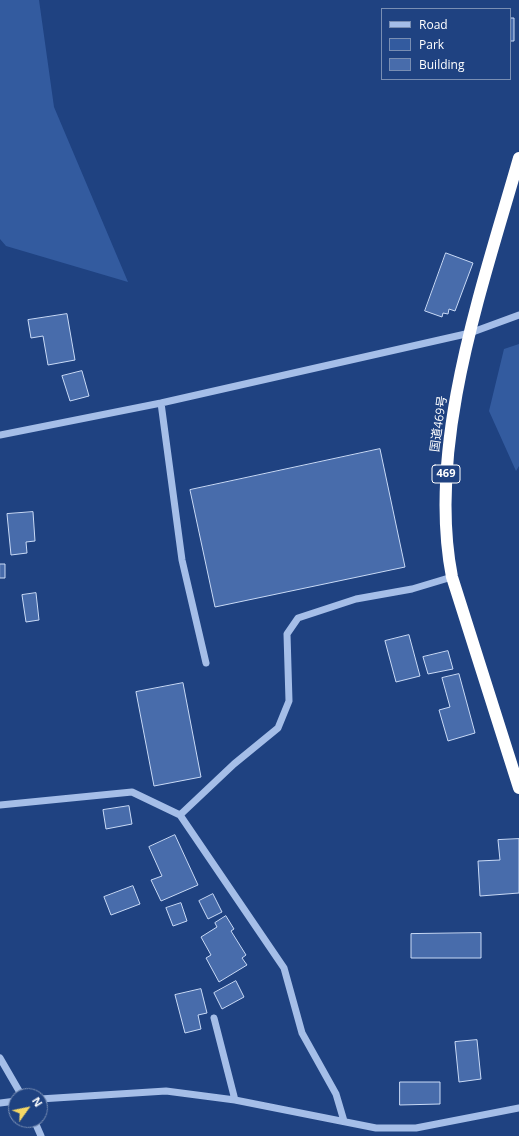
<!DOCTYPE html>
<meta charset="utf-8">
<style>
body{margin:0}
#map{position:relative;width:519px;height:1136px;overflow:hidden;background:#1f4281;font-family:"Open Sans",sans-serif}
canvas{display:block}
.legend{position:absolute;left:381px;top:8px;width:130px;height:72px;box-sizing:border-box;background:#1f4281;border:1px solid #798eb3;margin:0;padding:5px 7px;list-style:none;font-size:12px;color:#fff}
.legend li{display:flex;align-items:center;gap:8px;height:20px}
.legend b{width:20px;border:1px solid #798eb3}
.north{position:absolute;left:8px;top:1088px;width:40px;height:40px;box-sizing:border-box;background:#1f4281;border:1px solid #798eb3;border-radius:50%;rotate:57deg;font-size:11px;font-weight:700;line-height:16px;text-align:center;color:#fff}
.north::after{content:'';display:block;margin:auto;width:14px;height:18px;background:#f6d865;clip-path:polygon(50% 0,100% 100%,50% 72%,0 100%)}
</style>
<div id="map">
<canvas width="519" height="1136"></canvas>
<ul class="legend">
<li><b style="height:5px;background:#a5bee8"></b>Road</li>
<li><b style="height:11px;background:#335b9f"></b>Park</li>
<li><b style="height:11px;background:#486cab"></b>Building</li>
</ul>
<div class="north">N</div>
</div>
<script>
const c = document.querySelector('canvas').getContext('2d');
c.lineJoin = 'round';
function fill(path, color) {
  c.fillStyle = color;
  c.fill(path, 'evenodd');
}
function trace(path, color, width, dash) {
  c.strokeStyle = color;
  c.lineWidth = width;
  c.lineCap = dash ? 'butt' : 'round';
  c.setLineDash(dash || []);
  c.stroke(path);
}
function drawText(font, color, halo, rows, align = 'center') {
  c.font = font + ' "Open Sans","Noto Sans JP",sans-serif';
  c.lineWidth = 3.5;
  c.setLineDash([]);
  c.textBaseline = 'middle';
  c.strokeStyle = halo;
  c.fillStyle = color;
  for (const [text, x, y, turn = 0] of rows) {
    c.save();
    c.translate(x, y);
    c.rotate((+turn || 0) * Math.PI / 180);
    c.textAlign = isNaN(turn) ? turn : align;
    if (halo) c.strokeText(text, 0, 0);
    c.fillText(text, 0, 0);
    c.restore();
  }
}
const green = new Path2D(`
 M 0,0 L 39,0 L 54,107 L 128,282 L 6,246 L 0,239 Z
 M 519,344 L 519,466 L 516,471 L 489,411 L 504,349 Z`);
const building = new Path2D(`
 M 510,18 L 514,18 L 514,41 L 510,41 Z
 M 446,253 L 473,263 L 455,311 L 449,309 L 448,314 L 443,313 L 442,317 L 425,311 Z
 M 67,314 L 75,360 L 48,365 L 43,336 L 31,338 L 28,320 Z
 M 82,371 L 89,396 L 70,401 L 62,376 Z
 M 380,449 L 405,567 L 215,607 L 190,490 Z
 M 33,512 L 35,541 L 26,542 L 27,553 L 11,555 L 7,514 Z
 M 0,564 L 5,564 L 5,578 L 0,578 Z
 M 36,593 L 39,620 L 26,622 L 22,595 Z
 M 409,635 L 420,676 L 396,682 L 385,641 Z
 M 448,651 L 453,669 L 428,674 L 423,657 Z
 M 459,674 L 475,733 L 448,741 L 439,710 L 450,707 L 442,678 Z
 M 183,683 L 201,777 L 154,786 L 136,692 Z
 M 129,806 L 132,824 L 106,829 L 103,810 Z
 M 175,835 L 198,885 L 161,901 L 151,880 L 162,876 L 149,847 Z
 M 519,839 L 519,893 L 480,896 L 478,861 L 500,860 L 498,840 Z
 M 133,886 L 140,904 L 111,915 L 104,897 Z
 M 213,894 L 222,912 L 208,919 L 199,901 Z
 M 181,903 L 187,921 L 173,926 L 166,908 Z
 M 226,916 L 234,929 L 231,931 L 246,955 L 242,958 L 247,965 L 219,982 L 206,958 L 211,955 L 201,937 L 217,927 L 215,923 Z
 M 481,933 L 481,958 L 411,958 L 411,934 Z
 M 236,981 L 244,997 L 222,1009 L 214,993 Z
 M 201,989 L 207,1013 L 198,1015 L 201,1029 L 185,1033 L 175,995 Z
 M 477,1040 L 481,1079 L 459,1082 L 455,1042 Z
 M 400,1082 L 440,1082 L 440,1104 L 400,1105 Z`);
const minor = new Path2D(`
 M 161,403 L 182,560 L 206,663
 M 0,435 L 161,403 L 470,333 L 519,315
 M 0,805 L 132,792 L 180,815 L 234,764 L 278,728 L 289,701 L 287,634 L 298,618 L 356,599 L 412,589 L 452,577
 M 180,815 L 284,968 L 302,1033 L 336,1094 L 344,1121
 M 214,1018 L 235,1100
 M 0,1058 L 22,1096
 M 40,1099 L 166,1091 L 235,1100 L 376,1128 L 416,1128 L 519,1108
 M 0,1103 L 16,1101
 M 34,1120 L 41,1136`);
const highway = new Path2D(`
 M 519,158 C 483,285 426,444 452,577 L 519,788`);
const shields = [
 [446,474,28]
];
const shieldNames = [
 ["469",446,474]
];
const streetNames = [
 ["国道469号",439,424,-82]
];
fill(green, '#335b9f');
fill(building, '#486cab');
trace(building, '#c9daf6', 1);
trace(minor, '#a5bee8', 7);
trace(highway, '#fff', 12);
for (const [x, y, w] of shields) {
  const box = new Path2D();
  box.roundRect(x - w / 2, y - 9, w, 18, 3);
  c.fillStyle = '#1f4281';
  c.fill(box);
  trace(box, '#fff', 1);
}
drawText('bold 11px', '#fff', null, shieldNames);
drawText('12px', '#fff', '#1f4281', streetNames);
</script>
